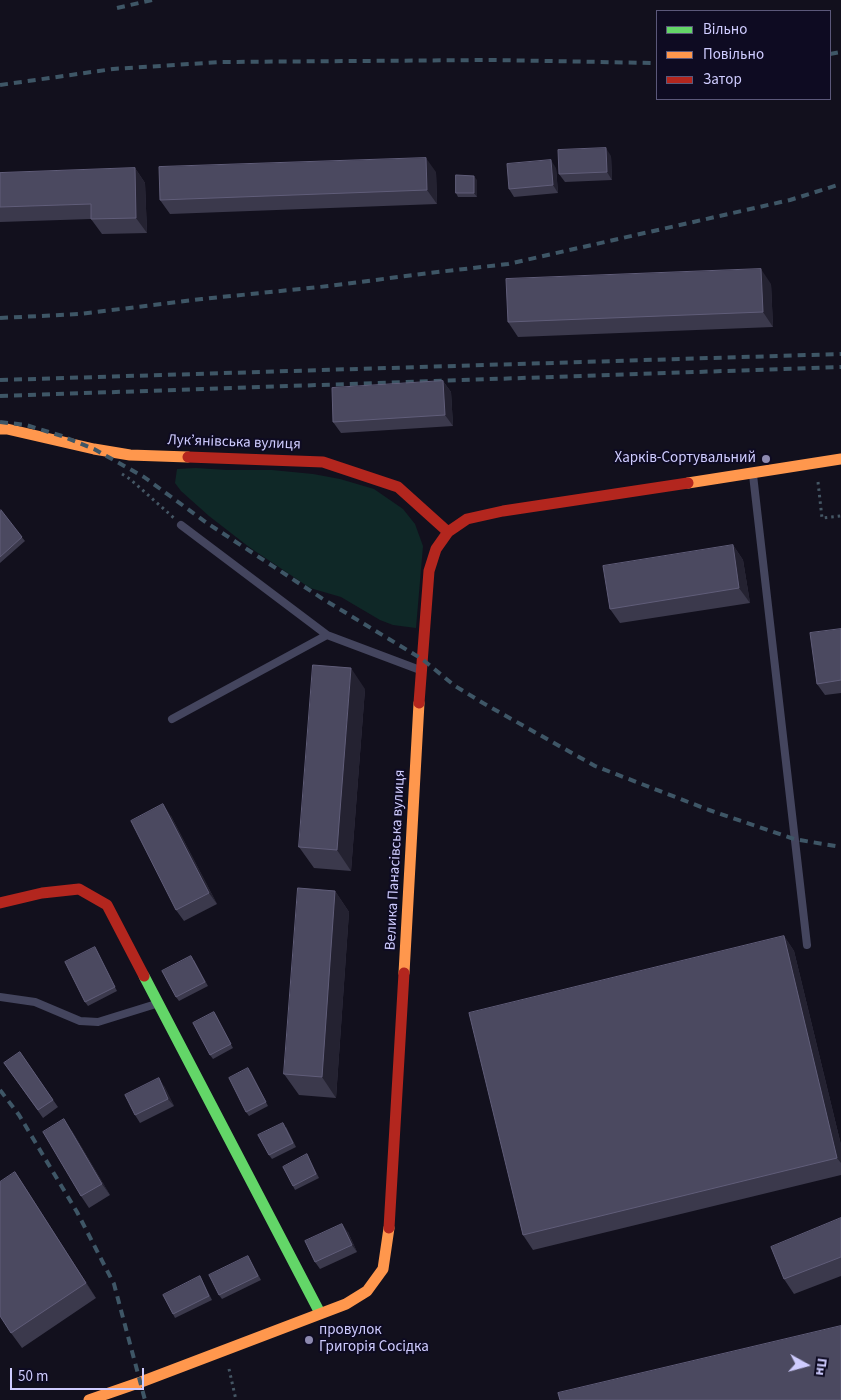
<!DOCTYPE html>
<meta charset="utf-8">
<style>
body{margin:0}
#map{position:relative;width:841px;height:1400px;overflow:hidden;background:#12101d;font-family:"Source Sans 3",sans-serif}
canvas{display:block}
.legend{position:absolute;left:656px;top:10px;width:175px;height:90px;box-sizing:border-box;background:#0e0b22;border:1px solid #5b587a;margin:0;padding:6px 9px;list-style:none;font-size:15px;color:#cfccff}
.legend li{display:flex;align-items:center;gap:10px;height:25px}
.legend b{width:25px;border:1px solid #5b587a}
.north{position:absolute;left:781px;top:1340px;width:50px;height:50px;-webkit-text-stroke:4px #0e0b22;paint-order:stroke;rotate:97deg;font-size:14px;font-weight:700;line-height:20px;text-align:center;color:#cfccff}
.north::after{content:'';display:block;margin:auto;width:18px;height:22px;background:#cfccff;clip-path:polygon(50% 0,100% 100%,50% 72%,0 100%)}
.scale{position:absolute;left:10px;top:1368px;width:134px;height:22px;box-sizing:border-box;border:2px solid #cfccff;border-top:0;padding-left:6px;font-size:15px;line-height:18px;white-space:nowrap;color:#cfccff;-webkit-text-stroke:4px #0e0b22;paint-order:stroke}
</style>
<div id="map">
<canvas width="841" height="1400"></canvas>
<ul class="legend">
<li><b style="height:6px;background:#63d668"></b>Вільно</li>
<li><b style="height:6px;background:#ff974d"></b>Повільно</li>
<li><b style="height:6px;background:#b3261e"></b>Затор</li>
</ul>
<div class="north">Пн</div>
<div class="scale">50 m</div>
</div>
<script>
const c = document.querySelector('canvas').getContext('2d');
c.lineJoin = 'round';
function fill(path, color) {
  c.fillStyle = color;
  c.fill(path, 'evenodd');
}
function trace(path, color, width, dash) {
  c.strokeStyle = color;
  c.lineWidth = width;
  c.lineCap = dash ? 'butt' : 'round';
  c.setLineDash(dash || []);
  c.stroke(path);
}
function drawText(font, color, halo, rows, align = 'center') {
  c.font = font + ' "Source Sans 3",sans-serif';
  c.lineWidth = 4;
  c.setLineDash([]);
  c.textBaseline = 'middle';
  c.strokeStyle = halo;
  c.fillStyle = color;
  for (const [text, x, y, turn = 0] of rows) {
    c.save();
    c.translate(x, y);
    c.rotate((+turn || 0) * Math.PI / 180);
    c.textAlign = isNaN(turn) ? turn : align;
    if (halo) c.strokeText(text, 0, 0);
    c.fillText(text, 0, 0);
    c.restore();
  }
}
const green = new Path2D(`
 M 196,468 L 227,470 L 272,470 L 313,474 L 340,479 L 374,489 L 403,509 L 415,524 L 423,546 L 416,628 L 393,625 L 380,620 L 341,597 L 310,588 L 249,547 L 209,516 L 181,491 L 175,483 L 177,469 Z`);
const path = new Path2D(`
 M 122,474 L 130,479 L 174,518
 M 818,482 L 822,518 L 841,516
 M 229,1369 L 236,1400`);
const lane = new Path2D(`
 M 753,475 L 807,945
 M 181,525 L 327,635
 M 172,719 L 327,635 L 420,670
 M 0,997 L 35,1002 L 80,1021 L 98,1022 L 156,1004`);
const fast = new Path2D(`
 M 144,976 L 320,1313`);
const slow = new Path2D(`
 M 0,429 L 7,429 L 94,449 L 130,455 L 188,457
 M 688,483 L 841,459
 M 404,973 L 419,703
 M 89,1400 L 141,1382 L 346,1304 L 367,1291 L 383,1269 L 389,1228`);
const jam = new Path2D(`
 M 188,457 L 323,462 L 398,487 L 448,532
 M 419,703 L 429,571 L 436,549 L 448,532 L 467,519 L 503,511 L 688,483
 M 0,903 L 42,893 L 79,889 L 107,905 L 144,976
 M 389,1228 L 404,973`);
const rail = new Path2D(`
 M 117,8 L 152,0
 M 830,54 L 841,52
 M 0,85 L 113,69 L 221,62 L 491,60 L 657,63
 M 0,318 L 80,314 L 202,299 L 329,286 L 429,273 L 508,264 L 790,200 L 841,184
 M 0,380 L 841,354
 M 0,396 L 841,367
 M 0,422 L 26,425 L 62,436 L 94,449 L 144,477 L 207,523 L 323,599 L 422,659 L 455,686 L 483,703 L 595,766 L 709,810 L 794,839 L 841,847
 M 0,1090 L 19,1115 L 77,1212 L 114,1284 L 145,1400`);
const wall = new Path2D(`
 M 611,156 L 612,180 L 565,182 L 559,174 Z
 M 135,168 L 145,183 L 147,233 L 102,234 L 91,219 L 0,222 L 0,173 Z
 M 556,168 L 558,193 L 514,197 L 509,189 Z
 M 436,172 L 437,204 L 170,214 L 160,200 Z
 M 477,180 L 477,197 L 458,197 L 456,193 Z
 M 771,284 L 773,327 L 518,337 L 508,322 Z
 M 443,381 L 451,392 L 453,426 L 341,433 L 333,422 Z
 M 0,511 L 25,541 L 0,563 Z
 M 733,545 L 743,560 L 750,603 L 620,623 L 610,609 Z
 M 841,629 L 841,693 L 825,695 L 817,684 Z
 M 365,689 L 351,871 L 314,868 L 299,847 Z
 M 171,816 L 217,904 L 184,921 L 176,910 Z
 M 335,891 L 349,912 L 336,1098 L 299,1095 L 284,1074 Z
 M 784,936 L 794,951 L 841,1145 L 841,1175 L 533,1250 L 523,1235 Z
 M 97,951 L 117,991 L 88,1006 L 85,1002 Z
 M 194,960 L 208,986 L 179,1001 L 176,997 Z
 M 214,1012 L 233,1048 L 213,1059 L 210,1055 Z
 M 20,1052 L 58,1107 L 43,1118 L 4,1063 Z
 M 251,1072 L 268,1106 L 249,1116 L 246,1112 Z
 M 164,1086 L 174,1106 L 140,1123 L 135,1115 Z
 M 286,1127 L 296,1147 L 272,1159 L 269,1155 Z
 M 72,1131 L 110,1195 L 89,1208 L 81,1196 Z
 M 307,1154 L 319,1178 L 295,1190 L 293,1186 Z
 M 15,1172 L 25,1187 L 96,1298 L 22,1348 L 11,1333 Z
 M 841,1218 L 841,1276 L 794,1294 L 784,1279 Z
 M 348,1232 L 357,1252 L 320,1269 L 315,1262 Z
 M 248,1256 L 261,1280 L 222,1299 L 219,1295 Z
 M 200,1276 L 212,1300 L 175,1318 L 173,1314 Z`);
const shadedWall = new Path2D(`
 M 606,148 L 611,156 L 612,180 L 607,172 Z
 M 426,158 L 436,172 L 437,204 L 427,190 Z
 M 551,160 L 556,168 L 558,193 L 553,185 Z
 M 135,168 L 145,183 L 147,233 L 136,218 Z
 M 474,176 L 477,180 L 477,197 L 474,193 Z
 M 761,269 L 771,284 L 773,327 L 763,312 Z
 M 443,381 L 451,392 L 453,426 L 445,415 Z
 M 733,545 L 743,560 L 750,603 L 739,588 Z
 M 351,668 L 365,689 L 351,871 L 337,850 Z
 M 163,804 L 171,816 L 217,904 L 209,893 Z
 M 335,891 L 349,912 L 336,1098 L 322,1077 Z
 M 784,936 L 794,951 L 841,1145 L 841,1163 L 837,1158 Z
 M 214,1012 L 217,1016 L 233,1048 L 231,1044 Z
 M 248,1068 L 251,1072 L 268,1106 L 266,1102 Z
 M 159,1078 L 164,1086 L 174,1106 L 168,1099 Z
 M 64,1119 L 72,1131 L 110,1195 L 102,1184 Z
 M 15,1172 L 25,1187 L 96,1298 L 86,1283 Z
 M 342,1224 L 348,1232 L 357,1252 L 352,1245 Z`);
const building = new Path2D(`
 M 606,148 L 607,172 L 559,174 L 558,150 Z
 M 426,158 L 427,190 L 160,200 L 159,167 Z
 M 551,160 L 553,185 L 509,189 L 507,164 Z
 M 135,168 L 136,218 L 91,219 L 91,204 L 0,207 L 0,173 Z
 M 456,175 L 474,176 L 474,193 L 456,193 Z
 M 761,269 L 763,312 L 508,322 L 506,279 Z
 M 443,381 L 445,415 L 333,422 L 332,388 Z
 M 1,510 L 22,537 L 0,557 L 0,511 Z
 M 733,545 L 739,588 L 610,609 L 603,566 Z
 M 841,629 L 841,680 L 817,684 L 810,633 Z
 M 313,665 L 351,668 L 337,850 L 299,847 Z
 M 163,804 L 209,893 L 176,910 L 131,821 Z
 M 298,888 L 335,891 L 322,1077 L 284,1074 Z
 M 784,936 L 837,1158 L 523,1235 L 469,1013 Z
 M 95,947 L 115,987 L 85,1002 L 65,962 Z
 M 191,956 L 205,982 L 176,997 L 162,971 Z
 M 214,1012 L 231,1044 L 210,1055 L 193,1023 Z
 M 20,1052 L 53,1100 L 38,1110 L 4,1063 Z
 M 248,1068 L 266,1102 L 246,1112 L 229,1078 Z
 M 159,1078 L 168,1099 L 135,1115 L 125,1095 Z
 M 64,1119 L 102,1184 L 81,1196 L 43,1132 Z
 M 283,1123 L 293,1143 L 269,1155 L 258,1135 Z
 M 307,1154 L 316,1174 L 293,1186 L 283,1167 Z
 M 15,1172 L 86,1283 L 11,1333 L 0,1316 L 0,1182 Z
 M 841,1218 L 841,1257 L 784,1279 L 771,1247 Z
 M 342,1224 L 352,1245 L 315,1262 L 305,1241 Z
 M 248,1256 L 258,1276 L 219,1295 L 209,1275 Z
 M 200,1276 L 209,1296 L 173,1314 L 163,1295 Z
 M 841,1326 L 841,1400 L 560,1400 L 558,1393 Z`);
const markers = [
 [766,459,5,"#8d8ab0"],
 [309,1340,5,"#8d8ab0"]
];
const streetNames = [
 ["Лук’янівська вулиця",234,443,2],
 ["Велика Панасівська вулиця",396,860,-87]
];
const poiNames = [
 ["Харків-Сортувальний",756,459],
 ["провулок",319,1331,"left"],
 ["Григорія Сосідка",319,1348,"left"]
];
fill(green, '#0f2827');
trace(path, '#455765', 3, [2.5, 4]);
trace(lane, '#44455e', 8);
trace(fast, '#63d668', 11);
trace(slow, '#ff974d', 11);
trace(jam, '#b3261e', 11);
trace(rail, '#3e5666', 4, [8, 6]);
fill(wall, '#3b394c');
fill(shadedWall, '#242231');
fill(building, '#4b4960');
trace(building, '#605d79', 1);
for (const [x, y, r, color] of markers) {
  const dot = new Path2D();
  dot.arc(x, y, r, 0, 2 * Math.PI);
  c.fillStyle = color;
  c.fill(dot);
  trace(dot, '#0e0b22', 2);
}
drawText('15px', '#cfccff', '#0e0b22', streetNames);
drawText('15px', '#cfccff', '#0e0b22', poiNames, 'right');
</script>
